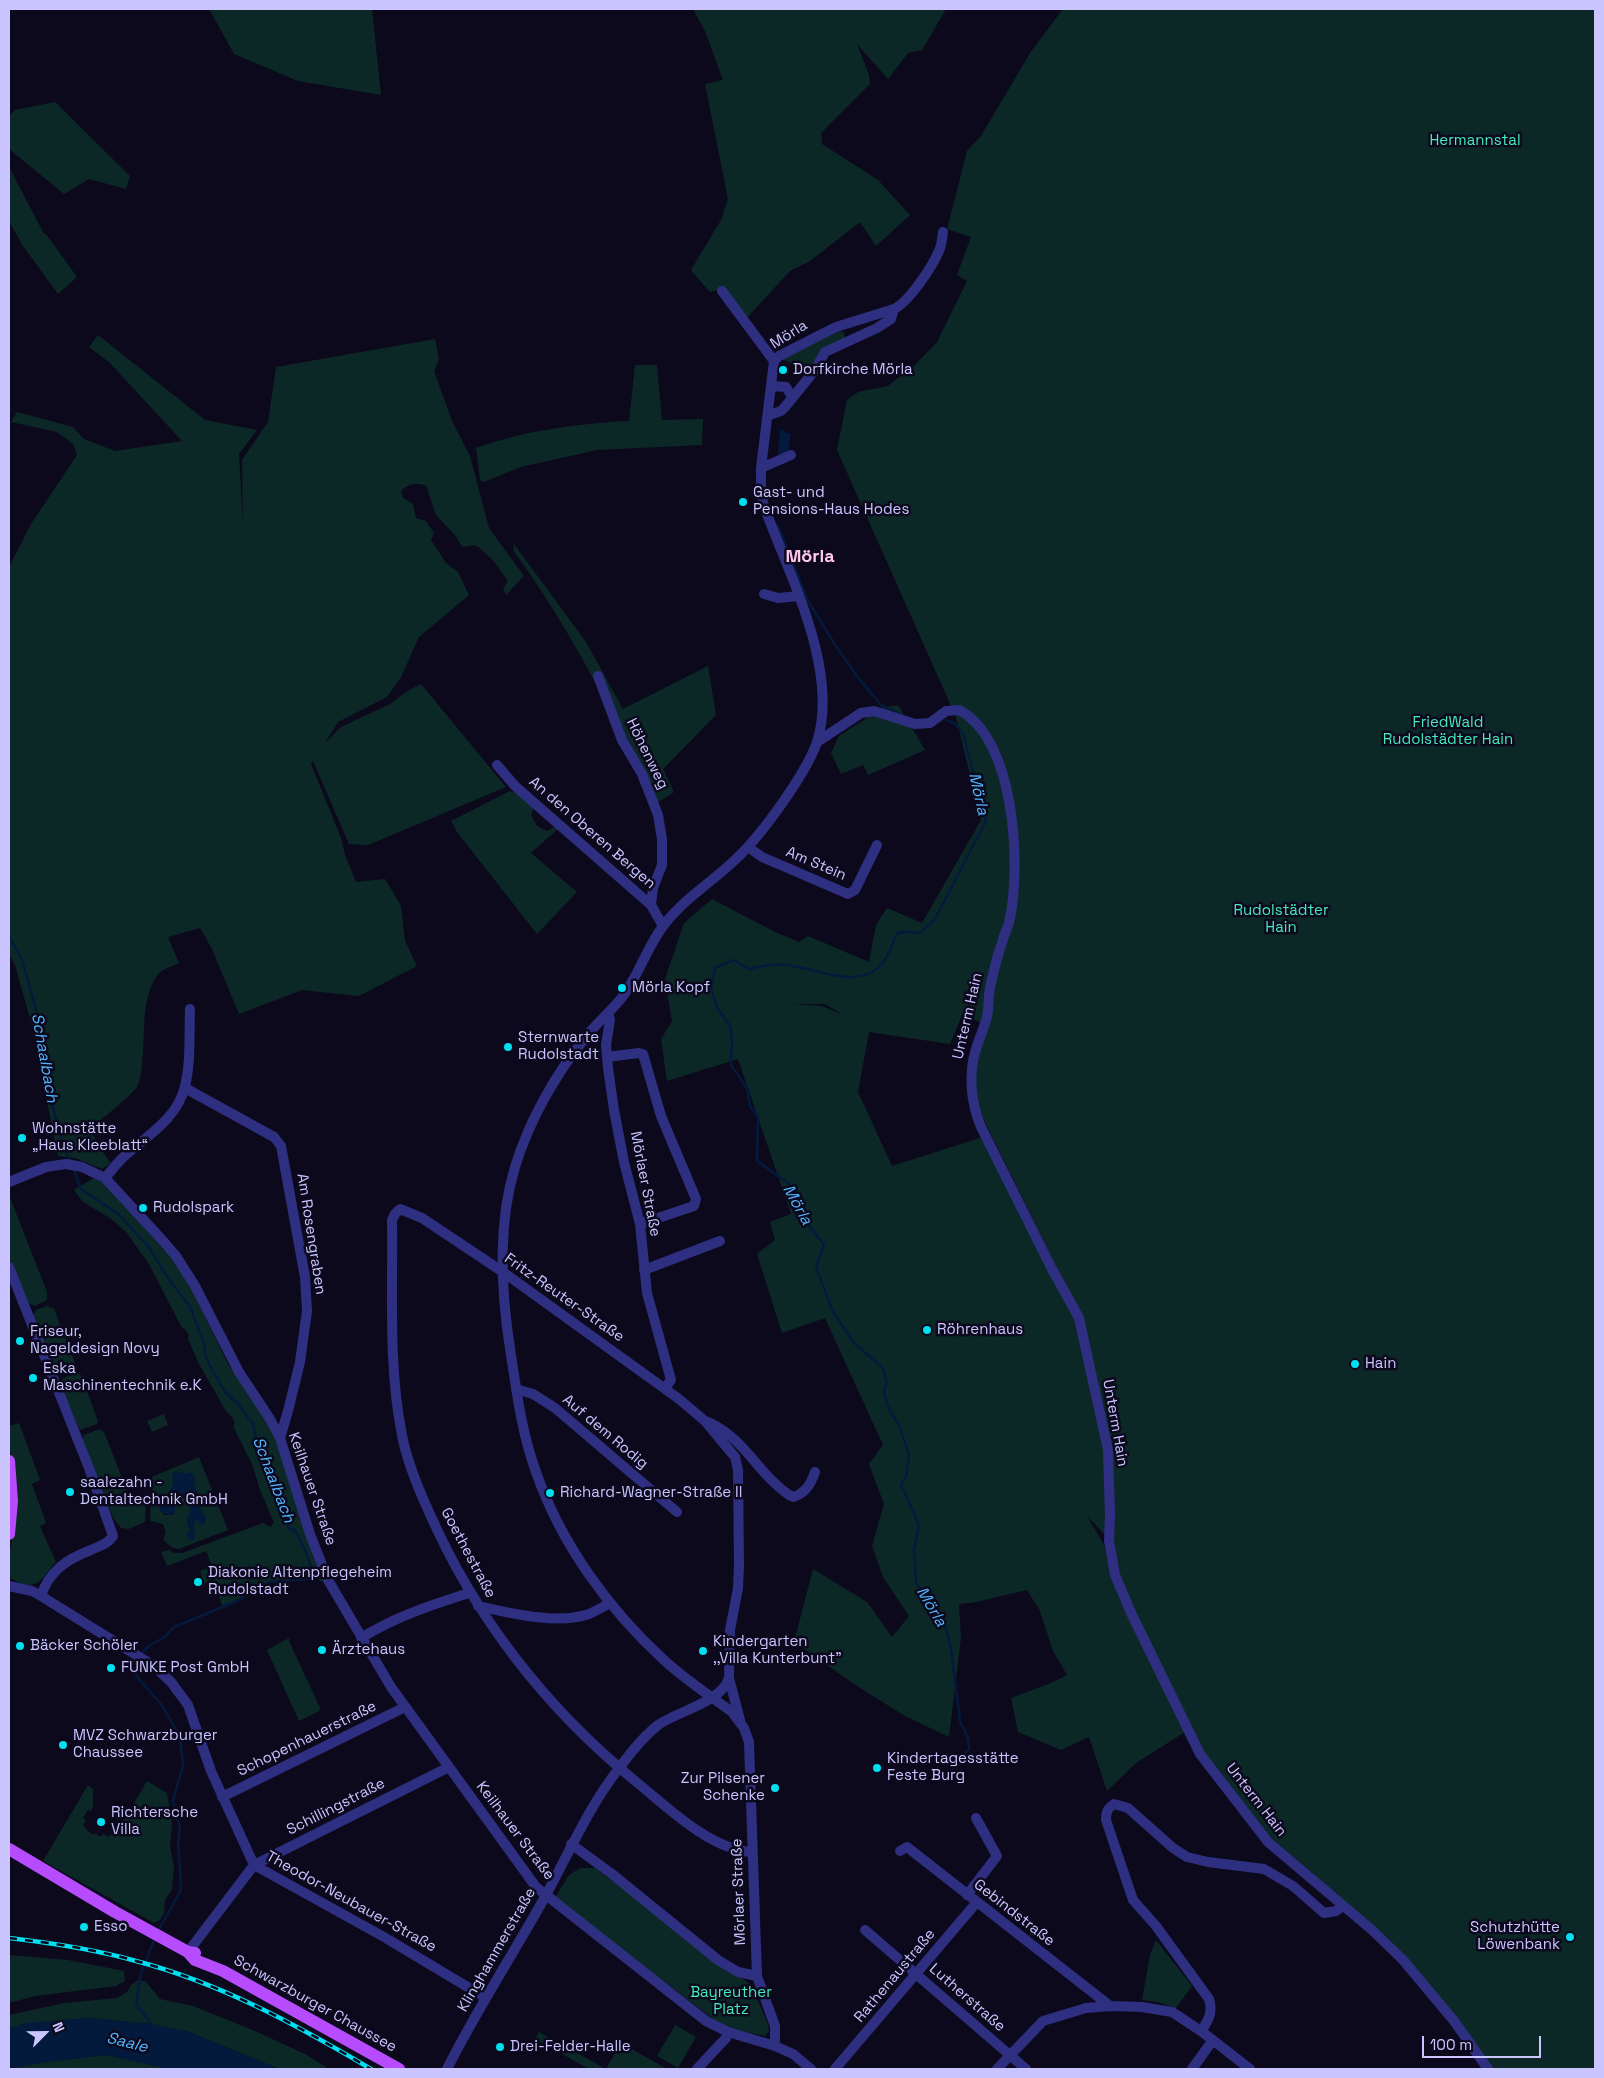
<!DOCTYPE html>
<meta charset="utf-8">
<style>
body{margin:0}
#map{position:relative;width:1604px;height:2078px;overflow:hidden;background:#0c091d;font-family:"Space Grotesk",sans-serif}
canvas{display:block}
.frame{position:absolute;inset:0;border:10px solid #cac5ff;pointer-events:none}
.north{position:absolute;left:20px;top:2008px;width:50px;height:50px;-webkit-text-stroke:4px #0c091d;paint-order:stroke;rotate:67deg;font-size:14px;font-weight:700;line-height:20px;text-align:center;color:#cac5ff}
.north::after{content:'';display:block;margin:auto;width:18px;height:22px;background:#cac5ff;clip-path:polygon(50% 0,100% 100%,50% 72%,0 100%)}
.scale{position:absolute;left:1422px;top:2036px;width:119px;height:22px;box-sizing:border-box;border:2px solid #cac5ff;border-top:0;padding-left:6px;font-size:15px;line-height:18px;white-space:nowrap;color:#cac5ff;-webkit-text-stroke:4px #0c091d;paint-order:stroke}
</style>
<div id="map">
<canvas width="1604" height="2078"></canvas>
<div class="frame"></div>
<div class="north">N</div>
<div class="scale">100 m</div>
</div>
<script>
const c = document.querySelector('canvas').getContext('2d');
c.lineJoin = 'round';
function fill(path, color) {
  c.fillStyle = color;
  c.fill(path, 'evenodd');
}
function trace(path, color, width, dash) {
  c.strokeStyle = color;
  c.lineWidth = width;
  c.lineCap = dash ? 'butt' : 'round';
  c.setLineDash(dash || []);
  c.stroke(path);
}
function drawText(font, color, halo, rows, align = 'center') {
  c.font = font + ' "Space Grotesk",sans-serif';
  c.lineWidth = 5;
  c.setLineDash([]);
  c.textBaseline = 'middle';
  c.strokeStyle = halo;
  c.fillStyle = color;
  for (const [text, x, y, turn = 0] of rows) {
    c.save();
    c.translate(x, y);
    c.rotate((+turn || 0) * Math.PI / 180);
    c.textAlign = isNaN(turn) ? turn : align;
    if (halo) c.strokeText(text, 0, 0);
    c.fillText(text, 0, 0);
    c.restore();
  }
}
const green = new Path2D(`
 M 209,9 L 372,9 L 381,95 L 298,81 L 234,54 Z
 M 693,9 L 946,9 L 922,50 L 908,53 L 888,79 L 857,44 L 869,75 L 870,84 L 821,133 L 822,144 L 878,180 L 910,215 L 876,246 L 860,222 L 810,261 L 790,271 L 744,321 L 721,289 L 710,292 L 691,270 L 721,220 L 728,199 L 705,84 L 723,80 L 705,31 Z
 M 1063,9 L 1595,9 L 1595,2069 L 1491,2069 L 1417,1971 L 1389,1939 L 1263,1831 L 1199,1748 L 1127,1597 L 1106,1536 L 1087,1516 L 1104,1545 L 1112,1579 L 1185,1732 L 1136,1763 L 1107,1791 L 1089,1737 L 1061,1750 L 1018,1732 L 1011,1698 L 1051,1683 L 1067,1675 L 1053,1651 L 1040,1611 L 1027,1590 L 976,1602 L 959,1604 L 961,1638 L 949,1737 L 905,1716 L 857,1686 L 794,1642 L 813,1569 L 867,1602 L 892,1637 L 909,1616 L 883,1577 L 872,1546 L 884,1504 L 869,1464 L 883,1445 L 825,1318 L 782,1333 L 757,1254 L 775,1240 L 770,1222 L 791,1214 L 738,1059 L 667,1081 L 661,1039 L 672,1021 L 665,979 L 684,923 L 712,899 L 775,932 L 799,942 L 808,936 L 869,962 L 876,925 L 887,908 L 922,923 L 981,820 L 956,717 L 837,450 L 847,400 L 858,392 L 888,386 L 914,366 L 937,342 L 967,281 L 957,275 L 971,237 L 947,229 L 967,151 L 981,136 L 1030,53 ZM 792,1004 L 825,1004 L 843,1015 L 822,1006 ZM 963,1013 L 986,1026 L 973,1075 L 979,1110 L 1066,1286 L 1103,1419 L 1075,1319 L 983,1137 L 892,1166 L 858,1092 L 869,1032 L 950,1044 Z
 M 55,102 L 130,176 L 126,189 L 89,179 L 64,194 L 9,149 L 9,116 L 15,110 Z
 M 9,167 L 44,234 L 46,234 L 77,277 L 58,294 L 23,246 L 9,221 Z
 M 840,331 L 844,333 L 845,338 L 809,372 L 782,359 L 797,348 Z
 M 98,335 L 205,420 L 257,430 L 239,454 L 243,526 L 242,460 L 268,422 L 276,367 L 435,339 L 439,359 L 434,371 L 452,421 L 470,456 L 489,528 L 524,576 L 506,595 L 503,589 L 508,581 C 498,567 490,554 475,545 L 462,547 L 455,535 L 436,515 L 426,485 C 415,483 409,483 401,491 L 403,498 L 413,504 L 416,518 L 426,521 L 434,533 L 431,540 L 446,563 L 458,572 L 469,595 L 419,637 L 401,677 L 387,697 L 338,722 L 325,743 L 341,727 L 390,704 L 409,690 L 421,684 L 506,787 L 368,845 L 349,844 L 313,761 L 311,764 L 341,838 L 345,855 L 356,882 L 385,879 L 401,906 L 405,941 L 417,966 L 359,996 L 302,990 L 239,1014 L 212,949 L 200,928 L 168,937 L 179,963 C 173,966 163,969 159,973 C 136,1001 149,1053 138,1085 C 135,1093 98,1122 90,1129 L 99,1147 L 111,1163 L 102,1169 L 75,1158 L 58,1156 L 31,1022 L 15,965 L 9,954 L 9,567 L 31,524 L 77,455 L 73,444 L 57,432 L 11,422 L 17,412 L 73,427 L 84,439 L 115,451 L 182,441 L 109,362 L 89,347 Z
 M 635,365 L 657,365 L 662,420 L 703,419 L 702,445 L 597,450 L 521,467 L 484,482 L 480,480 L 476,448 C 529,430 574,424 629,421 Z
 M 514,544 L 586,642 L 623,709 L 708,666 L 716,715 L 663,769 L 674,792 L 657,803 C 613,715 571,629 513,550 Z
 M 898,705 L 925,750 L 868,775 L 863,765 L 841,774 L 831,753 L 839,736 L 884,707 Z
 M 510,791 L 518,793 L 534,808 L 531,815 L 537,826 L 547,831 L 555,827 L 559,828 L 531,853 L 577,892 L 537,934 L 457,832 L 451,821 Z
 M 94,1178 L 104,1183 L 163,1249 L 165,1247 L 187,1280 L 228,1364 L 266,1421 L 275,1439 L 326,1582 L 320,1581 L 314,1572 L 303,1579 L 270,1581 L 241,1598 L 222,1606 L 214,1580 L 204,1583 L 200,1571 L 212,1566 L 206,1551 L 167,1566 L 161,1552 L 169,1550 L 174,1553 L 182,1553 L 263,1523 L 270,1527 L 274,1523 L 260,1490 L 252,1464 L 233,1426 L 235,1424 L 232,1417 L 226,1411 L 199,1364 L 188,1339 L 189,1335 L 184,1328 L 182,1328 L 149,1264 L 126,1232 L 110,1218 L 83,1202 L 74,1190 Z
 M 9,1195 L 47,1292 L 47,1300 L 35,1306 L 27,1303 L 9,1258 Z
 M 47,1306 L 54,1309 L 75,1363 L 73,1368 L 59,1373 L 55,1372 L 33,1315 L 36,1310 Z
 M 76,1373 L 81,1375 L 98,1421 L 97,1424 L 80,1430 L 59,1383 L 62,1379 Z
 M 164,1414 L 168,1425 L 152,1432 L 147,1421 Z
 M 19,1423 L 40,1480 L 32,1484 L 46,1523 L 40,1526 L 56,1562 C 45,1572 41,1589 23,1584 C 18,1583 13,1580 9,1577 L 9,1556 L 13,1534 L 13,1462 L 9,1446 L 9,1426 Z
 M 100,1429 L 104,1432 L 132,1503 L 146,1498 L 145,1522 L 129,1529 L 121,1528 L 112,1516 L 82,1441 L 84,1435 Z
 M 199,1457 L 228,1530 L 179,1549 L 173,1548 L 163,1540 L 166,1533 L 163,1524 L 150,1521 L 152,1477 ZM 176,1471 L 195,1479 L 194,1486 L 201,1501 L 199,1508 L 206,1517 L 204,1524 L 198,1519 L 194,1523 L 194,1539 L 187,1533 L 190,1531 L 187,1521 L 191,1509 L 185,1498 L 175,1495 L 175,1513 L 172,1515 L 164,1515 L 159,1497 L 164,1500 C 169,1491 177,1485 172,1474 Z
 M 289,1638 L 289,1641 L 321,1710 L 299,1721 L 267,1650 Z
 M 147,1781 L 167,1793 L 172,1824 L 170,1846 L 174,1868 L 172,1889 L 165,1900 L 164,1913 L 160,1920 L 154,1923 L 43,1861 L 88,1785 L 93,1789 L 93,1807 L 91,1811 L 88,1810 L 83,1818 L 86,1820 L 83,1826 L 93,1835 L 95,1833 L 101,1837 L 103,1834 L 109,1837 L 112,1834 L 116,1833 Z
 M 580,1868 L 595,1868 L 751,1985 L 768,2024 L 769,2031 L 765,2036 L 725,2028 L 555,1898 L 569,1875 Z
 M 1156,1940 L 1192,1986 L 1176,2008 L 1157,2002 L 1142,2000 L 1150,1955 Z
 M 9,1955 L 68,1960 L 124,1971 L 125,1981 L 116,1986 L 35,1996 L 9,2003 Z
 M 138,1980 L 146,1982 L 160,1999 L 193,2006 L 255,2031 L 305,2054 L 329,2069 L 279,2069 L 189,2032 L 151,2024 L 89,2018 L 28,2023 L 9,2028 L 9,2015 L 64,2003 L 117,1998 L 127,1992 L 131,1985 Z
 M 675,2025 L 696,2037 L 678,2068 L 657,2056 Z
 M 539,2032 L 606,2069 L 621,2043 L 667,2069 L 589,2069 L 535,2039 Z
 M 107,2055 L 170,2069 L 9,2069 L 45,2062 Z`);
const water = new Path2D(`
 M 783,429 L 784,432 L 791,434 L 788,454 L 778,454 L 780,430 Z
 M 176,1471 L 186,1474 L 190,1472 C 197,1475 194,1481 194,1486 L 201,1501 L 199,1508 L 206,1517 L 204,1524 L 200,1525 L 198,1519 L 194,1523 L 195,1537 L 192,1541 L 187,1536 L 187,1533 L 190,1531 L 187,1521 L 191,1509 L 185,1498 L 175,1495 L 175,1513 L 169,1515 L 161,1512 L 155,1497 L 164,1500 C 169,1490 177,1485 172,1474 Z
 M 89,2018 L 151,2024 L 189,2032 L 279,2069 L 170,2069 L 107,2055 L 45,2062 L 9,2069 L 9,2028 L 28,2023 Z`);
const stream = new Path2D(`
 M 778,526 L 808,601 L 834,643 L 856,675 L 881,705 L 904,716
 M 946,720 L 954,723 L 963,733 L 986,821 L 935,919 L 920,933 L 906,932 L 897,933 C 893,943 889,956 882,964 C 858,991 816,968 787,965 C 774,963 761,966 749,969 L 734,960 L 715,968 L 711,988 L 717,1007 L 730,1026 L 732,1039 L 731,1065 L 747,1088 L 750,1106 L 758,1117 L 757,1161 L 789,1184 C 794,1213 807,1222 824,1245 L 816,1267 L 833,1312 L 853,1342 L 882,1367 L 887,1382 L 884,1392 L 889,1409 L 900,1427 L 909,1456 L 906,1476 L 901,1485 L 919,1525 L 914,1550 L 916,1583 L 946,1628 L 951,1649 L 960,1721 L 968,1738 L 969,1749 L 951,1768
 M 9,936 L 22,960 L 39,1020 L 43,1036 L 44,1060 L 49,1077 L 51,1101 L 61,1136 L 61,1141 L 71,1162
 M 74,1170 L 81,1189 L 118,1214 L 148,1246 L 168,1278 L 190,1307 L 204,1343 L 205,1354 L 209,1364 L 225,1392 L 238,1404 L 253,1424 L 259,1452 L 279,1491 L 290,1516 L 287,1522 L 289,1529 L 295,1530 L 306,1552 L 312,1570 L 309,1579 L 269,1582 L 237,1601 L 174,1627 L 165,1637 L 150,1645 L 140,1655
 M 136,1659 L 132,1666 L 137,1677 L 161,1704 L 174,1726 L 179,1735 L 181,1747 L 183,1765 L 173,1801 L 180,1828 L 178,1843 L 181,1882 L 180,1892 L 158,1931
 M 153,2026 L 136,2004 L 141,1973 L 155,1938`);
const minor = new Path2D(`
 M 722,291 L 774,361
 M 772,386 L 786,387 L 792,397
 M 769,415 L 781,411 L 785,407 L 815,370 L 825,352 L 877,328 L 891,319 L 894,309
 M 761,468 L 791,455
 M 764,594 L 778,598 L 799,596
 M 598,676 L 622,740 L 642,774 L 658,815 L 662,839 L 662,865 L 653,888 L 651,905
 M 817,742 L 861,713 L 874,711 L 915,724 L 930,723 L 946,711 L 959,710 C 1015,739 1021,863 1010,918 C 1009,926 1004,934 1002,943 C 997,956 994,970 991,983 C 988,994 989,1006 987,1017 C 984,1028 979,1039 976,1049 C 968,1075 971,1103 981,1127 L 1052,1269 L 1079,1318 L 1108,1450 L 1110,1514 L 1109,1541 L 1115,1575 L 1132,1615 L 1200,1754 L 1268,1842 L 1372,1930 L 1403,1960 L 1454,2021 L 1488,2069
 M 497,765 L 515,786 L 651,905 L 663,926
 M 748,847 L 762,857 L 848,894 L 855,890 L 877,845
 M 608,1013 L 610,1020 L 606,1045 L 608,1068 L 614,1110 L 624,1162 L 640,1224 L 647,1293 L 671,1380 L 665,1388
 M 607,1057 L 639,1053 L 643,1054 L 661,1116 L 696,1199 L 694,1206 L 640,1224
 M 185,1088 L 274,1137 L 281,1146 L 305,1277 L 307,1311 L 300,1362 L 288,1411 L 280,1438
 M 105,1178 C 112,1170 119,1160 128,1153 C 150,1134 178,1117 185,1086 C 191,1062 189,1035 190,1009
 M 9,1182 L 46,1167 L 66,1164 L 82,1167 L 105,1178 L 164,1242 L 176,1256 L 195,1286 L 239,1372 L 270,1419 L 280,1438 L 310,1534 L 328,1580 L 391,1687 L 536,1887 L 706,2021 L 728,2032 L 775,2046 L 793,2054 L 811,2069
 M 9,1267 L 89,1468 L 113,1536 C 108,1544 100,1546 91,1550 C 67,1559 49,1571 41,1596
 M 644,1270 L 720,1241
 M 516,1389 L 533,1394 L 555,1408 L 677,1512
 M 708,1422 C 745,1438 757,1473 789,1495 L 794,1497 C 806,1492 811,1484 815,1472
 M 9,1586 L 32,1591 L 41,1596 L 154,1666 L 171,1682 L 188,1705 L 211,1771 L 254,1865 L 384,1937 L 486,1998
 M 478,1606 C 510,1613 558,1625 589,1614 C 596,1611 603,1607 610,1603
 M 361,1638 C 395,1617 431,1605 469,1593
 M 729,1678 L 740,1720
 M 222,1797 L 405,1707
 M 571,1844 L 612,1874 L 718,1960 L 738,1972 L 757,1976
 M 900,1851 L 907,1847 L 1110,2006
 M 967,1895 L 997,1856 L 976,1818
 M 865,1930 L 1026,2069
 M 188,1952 L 254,1865 L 449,1767
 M 1201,2031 C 1209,2020 1213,2012 1209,1999 L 1156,1926 L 1133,1900 L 1106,1820 C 1106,1812 1107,1809 1114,1804 L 1128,1808 L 1173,1848 L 1187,1857 L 1208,1862 L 1264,1869 L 1293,1886 L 1324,1913 L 1336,1911 L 1343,1906
 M 775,2046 L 775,2026 L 757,1976 L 749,1742 L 744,1728 L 732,1712 C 710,1696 686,1680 665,1661 C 609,1610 561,1544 536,1472 C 522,1434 517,1394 511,1355 C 501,1294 497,1226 515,1167 C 529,1121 555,1075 585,1038 C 596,1023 612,1011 623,996 C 638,976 646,950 661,929 C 681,900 713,882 738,857 C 762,834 806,774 817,742 C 840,669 788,573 764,506 L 761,494 L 761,468 L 774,361 L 779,356 L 836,327 L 894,309 C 909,302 932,267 939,251 C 942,245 942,238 943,232
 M 447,2069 C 477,2009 514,1953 546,1895 C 570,1851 589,1806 620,1767 C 631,1752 643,1737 658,1725 C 678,1711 722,1702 729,1678 L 730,1630 L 738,1588 L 739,1566 L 738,1470 L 735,1457 L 705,1421 L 679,1399 L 503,1272 L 422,1218 L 400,1209 L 395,1214 L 392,1220 C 393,1292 388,1365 402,1435 C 407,1462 418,1488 429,1512 C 475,1617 546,1708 634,1780 C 666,1806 710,1850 752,1852
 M 697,2069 L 726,2038 L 728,2032
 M 835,2069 L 977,1902
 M 997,2069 L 1043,2021 L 1086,2008 L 1110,2006 L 1142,2007 L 1172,2012 L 1201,2031 L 1250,2069
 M 1192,2069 L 1213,2040`);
const primary = new Path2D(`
 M 9,1461 L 12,1501 L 9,1534
 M 9,1849 L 115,1912 L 188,1952 L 195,1953
 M 188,1952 L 195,1960 L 223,1971 L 399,2069`);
const rail = new Path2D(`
 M 9,1938 C 52,1943 94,1949 136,1961 C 220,1983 297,2025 371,2069`);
const markers = [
 [783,370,5,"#00e0f0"],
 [743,502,5,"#00e0f0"],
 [622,988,5,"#00e0f0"],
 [508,1047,5,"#00e0f0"],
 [22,1138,5,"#00e0f0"],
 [143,1208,5,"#00e0f0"],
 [927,1330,5,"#00e0f0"],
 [20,1341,5,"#00e0f0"],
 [1355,1364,5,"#00e0f0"],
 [33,1378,5,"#00e0f0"],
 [70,1492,5,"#00e0f0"],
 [550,1493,5,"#00e0f0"],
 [198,1582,5,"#00e0f0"],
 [20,1646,5,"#00e0f0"],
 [322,1650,5,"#00e0f0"],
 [703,1651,5,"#00e0f0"],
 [111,1668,5,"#00e0f0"],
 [63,1745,5,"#00e0f0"],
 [877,1768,5,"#00e0f0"],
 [775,1788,5,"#00e0f0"],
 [101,1822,5,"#00e0f0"],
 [84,1927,5,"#00e0f0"],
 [1570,1937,5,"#00e0f0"],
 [500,2047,5,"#00e0f0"]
];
const parkNames = [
 ["Hermannstal",1475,141],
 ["FriedWald",1448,723],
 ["Rudolstädter Hain",1448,740],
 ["Rudolstädter",1281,911],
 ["Hain",1281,928],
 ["Bayreuther",731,1993],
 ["Platz",731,2010]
];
const streetNames = [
 ["Mörla",789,335,-32],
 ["Höhenweg",647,754,64],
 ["An den Oberen Bergen",592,833,41],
 ["Am Stein",816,864,23],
 ["Unterm Hain",968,1016,-77],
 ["Mörlaer Straße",645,1184,79],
 ["Am Rosengraben",311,1234,81],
 ["Fritz-Reuter-Straße",564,1298,35],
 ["Unterm Hain",1115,1423,80],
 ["Auf dem Rodig",605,1432,40],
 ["Keilhauer Straße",312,1489,71],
 ["Goethestraße",468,1553,62],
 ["Schopenhauerstraße",307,1739,-26],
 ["Unterm Hain",1256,1800,52],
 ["Schillingstraße",336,1807,-27],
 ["Keilhauer Straße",515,1831,53],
 ["Mörlaer Straße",739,1892,-92],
 ["Theodor-Neubauer-Straße",351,1902,29],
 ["Gebindstraße",1014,1913,38],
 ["Klinghammerstraße",497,1950,-60],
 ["Rathenaustraße",895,1976,-50],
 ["Lutherstraße",967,1998,41],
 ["Schwarzburger Chaussee",315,2004,29]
];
const poiNames = [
 ["Dorfkirche Mörla",793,370],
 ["Gast- und",753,493],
 ["Pensions-Haus Hodes",753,510],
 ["Mörla Kopf",632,988],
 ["Sternwarte",518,1038],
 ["Rudolstadt",518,1055],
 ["Wohnstätte",32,1129],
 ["„Haus Kleeblatt“",32,1146],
 ["Rudolspark",153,1208],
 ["Röhrenhaus",937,1330],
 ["Friseur,",30,1332],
 ["Nageldesign Novy",30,1349],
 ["Hain",1365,1364],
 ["Eska",43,1369],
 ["Maschinentechnik e.K",43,1386],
 ["saalezahn -",80,1483],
 ["Dentaltechnik GmbH",80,1500],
 ["Richard-Wagner-Straße II",560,1493],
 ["Diakonie Altenpflegeheim",208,1573],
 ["Rudolstadt",208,1590],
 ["Kindergarten",713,1642],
 [",,Villa Kunterbunt\"",713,1659],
 ["Bäcker Schöler",30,1646],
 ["Ärztehaus",332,1650],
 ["FUNKE Post GmbH",121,1668],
 ["MVZ Schwarzburger",73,1736],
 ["Chaussee",73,1753],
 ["Kindertagesstätte",887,1759],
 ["Feste Burg",887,1776],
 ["Zur Pilsener",765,1779,"right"],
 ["Schenke",765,1796,"right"],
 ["Richtersche",111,1813],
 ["Villa",111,1830],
 ["Esso",94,1927],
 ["Schutzhütte",1560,1928,"right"],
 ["Löwenbank",1560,1945,"right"],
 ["Drei-Felder-Halle",510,2047]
];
const waterNames = [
 ["Mörla",978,794,77],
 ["Schaalbach",44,1058,80],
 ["Mörla",797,1205,61],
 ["Schaalbach",273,1480,69],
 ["Mörla",931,1607,59],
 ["Saale",127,2043,14]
];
const quarterNames = [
 ["Mörla",810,557]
];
fill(green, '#0c2826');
fill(water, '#041a3c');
trace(stream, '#041a3c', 2.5);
trace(minor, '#2f2f81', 10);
trace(primary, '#b74cff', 12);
trace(rail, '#00e0f0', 4.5);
trace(rail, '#0c091d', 2.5, [8]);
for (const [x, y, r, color] of markers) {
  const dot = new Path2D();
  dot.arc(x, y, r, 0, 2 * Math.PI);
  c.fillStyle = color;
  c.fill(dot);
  trace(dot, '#0c091d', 2);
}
drawText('15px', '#45ebbd', '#0c091d', parkNames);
drawText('15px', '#cac5ff', '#0c091d', streetNames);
drawText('15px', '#cac5ff', '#0c091d', poiNames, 'left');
drawText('italic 16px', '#53b5ff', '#0c091d', waterNames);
drawText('bold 18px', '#ffc7ec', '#0c091d', quarterNames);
</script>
